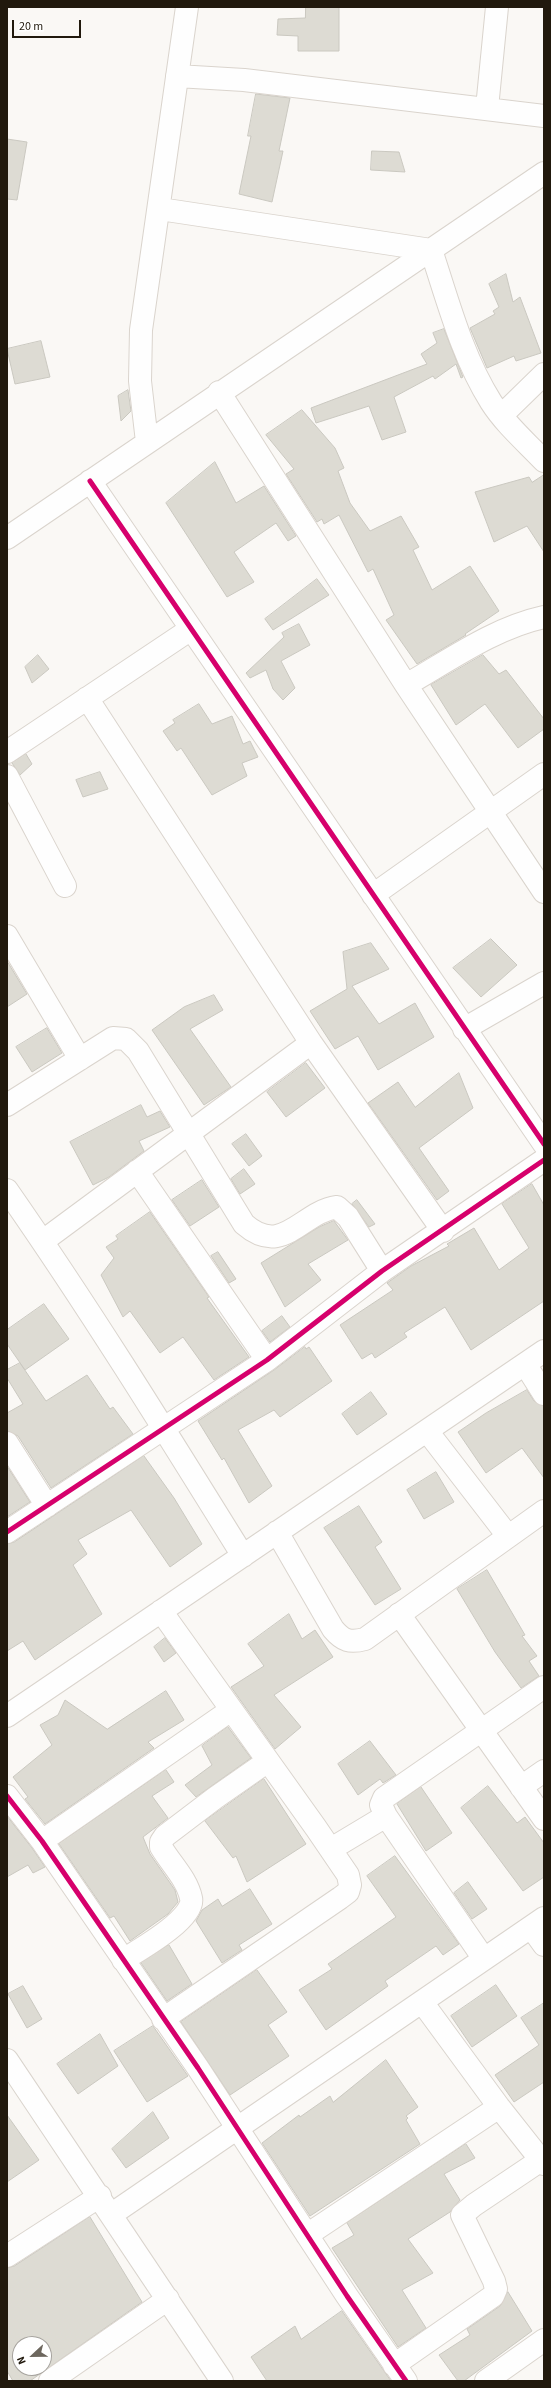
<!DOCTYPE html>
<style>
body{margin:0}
#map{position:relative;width:551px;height:2388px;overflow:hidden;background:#faf8f5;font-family:"Source Sans 3",sans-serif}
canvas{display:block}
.frame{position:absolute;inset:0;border:8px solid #21190d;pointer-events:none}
.north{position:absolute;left:12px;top:2336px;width:40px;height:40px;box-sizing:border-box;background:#fff;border:1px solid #a6a39e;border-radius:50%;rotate:248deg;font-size:11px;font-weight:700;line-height:16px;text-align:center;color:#21190d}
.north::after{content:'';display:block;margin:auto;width:14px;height:18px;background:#6d675e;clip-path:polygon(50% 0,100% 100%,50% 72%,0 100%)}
.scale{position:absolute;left:12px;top:20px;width:69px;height:18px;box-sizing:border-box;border:2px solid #21190d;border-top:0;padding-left:5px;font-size:12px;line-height:14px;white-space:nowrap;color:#21190d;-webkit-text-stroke:3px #fff;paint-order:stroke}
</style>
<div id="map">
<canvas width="551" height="2388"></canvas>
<div class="frame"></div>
<div class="north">N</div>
<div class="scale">20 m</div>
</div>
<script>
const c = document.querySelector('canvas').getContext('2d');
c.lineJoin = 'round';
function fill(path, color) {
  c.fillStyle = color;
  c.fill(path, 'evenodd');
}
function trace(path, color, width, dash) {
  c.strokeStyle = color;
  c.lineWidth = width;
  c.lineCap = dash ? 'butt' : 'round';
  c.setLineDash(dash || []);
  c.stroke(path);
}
const building = new Path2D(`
 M 306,7 L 339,7 L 339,51 L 298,51 L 298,36 L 277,35 L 278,19 L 305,18 Z
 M 256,94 L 290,98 L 279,151 L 283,151 L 272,202 L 239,194 L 251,136 L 248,136 Z
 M 7,139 L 27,142 L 17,200 L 7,199 Z
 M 372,151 L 399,152 L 405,172 L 371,170 Z
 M 506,274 L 513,302 L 520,297 L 541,353 L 516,361 L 514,356 L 487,368 L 470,328 L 495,314 L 493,311 L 499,307 L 489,284 Z
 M 444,329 L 463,377 L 461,378 L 456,364 L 435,379 L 433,376 L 394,397 L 406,432 L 382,440 L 369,406 L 316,423 L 311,408 L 427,364 L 421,354 L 437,343 L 433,333 Z
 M 41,341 L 50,377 L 15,384 L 7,349 Z
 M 128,390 L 131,411 L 121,421 L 118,396 Z
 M 302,410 L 335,448 L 344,468 L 338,471 L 350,503 L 370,531 L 401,516 L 419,547 L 413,550 L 432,590 L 470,566 L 499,611 L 465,634 L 466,635 L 417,664 L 386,620 L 394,615 L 373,569 L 368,572 L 339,515 L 324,524 L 322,519 L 317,522 L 286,474 L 294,469 L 266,435 Z
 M 215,462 L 236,503 L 264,486 L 296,536 L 288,541 L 276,523 L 234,552 L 254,582 L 227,597 L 166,503 Z
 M 544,475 L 544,552 L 527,526 L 494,542 L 475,492 L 529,477 L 532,482 Z
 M 317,579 L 329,595 L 273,630 L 265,619 Z
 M 299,624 L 310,645 L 281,661 L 295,688 L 283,700 L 273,689 L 266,670 L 250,678 L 246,673 L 284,637 L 282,633 Z
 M 38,655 L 49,669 L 32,683 L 25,667 Z
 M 483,655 L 499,674 L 506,670 L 544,719 L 544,729 L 518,748 L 485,704 L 456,725 L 431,685 Z
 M 199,704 L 212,724 L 232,716 L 243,744 L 250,741 L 258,757 L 242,763 L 247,776 L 212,795 L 181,748 L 177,751 L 163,731 L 175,723 L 173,720 Z
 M 26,754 L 32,764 L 20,775 L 12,763 Z
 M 100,772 L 108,789 L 83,797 L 76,780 Z
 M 491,939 L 517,965 L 481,997 L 453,968 Z
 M 371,943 L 389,969 L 352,986 L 379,1024 L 415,1003 L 434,1037 L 378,1070 L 358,1036 L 335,1049 L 310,1011 L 347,989 L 343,952 Z
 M 7,961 L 27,994 L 7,1007 Z
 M 214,995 L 223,1010 L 190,1029 L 231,1087 L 204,1105 L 152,1030 L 184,1007 Z
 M 47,1028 L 62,1053 L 32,1072 L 16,1047 Z
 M 306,1063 L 325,1088 L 286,1117 L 267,1092 Z
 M 459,1073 L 473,1108 L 419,1148 L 449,1191 L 437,1200 L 368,1103 L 398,1082 L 415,1107 Z
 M 141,1105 L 147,1117 L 160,1111 L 170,1127 L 139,1141 L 144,1151 L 109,1177 L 93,1185 L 70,1142 Z
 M 246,1134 L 262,1156 L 249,1166 L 232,1144 Z
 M 244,1169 L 255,1184 L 240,1194 L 231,1179 Z
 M 202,1180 L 219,1207 L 190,1226 L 172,1200 Z
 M 532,1184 L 544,1205 L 544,1301 L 471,1350 L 445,1307 L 404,1333 L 407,1337 L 375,1358 L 372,1353 L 362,1359 L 340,1325 L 393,1290 L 387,1283 L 411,1266 L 449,1246 L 447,1244 L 474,1228 L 499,1270 L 529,1248 L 502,1204 Z
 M 357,1200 L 375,1224 L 369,1227 L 352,1204 Z
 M 150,1212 L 209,1297 L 207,1298 L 249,1357 L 214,1380 L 183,1337 L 160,1353 L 130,1311 L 123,1317 L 101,1275 L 114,1258 L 106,1247 L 118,1239 L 116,1236 Z
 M 334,1221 L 348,1240 L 308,1264 L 321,1280 L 285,1307 L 261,1263 L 319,1227 Z
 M 218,1252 L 236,1279 L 229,1283 L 211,1256 Z
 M 44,1304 L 69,1339 L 25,1370 L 7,1344 L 7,1330 Z
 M 282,1316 L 290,1327 L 270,1342 L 262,1331 Z
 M 305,1347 L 306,1349 L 309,1347 L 332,1381 L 280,1417 L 274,1410 L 238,1430 L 272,1486 L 249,1503 L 224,1458 L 222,1460 L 198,1421 L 274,1370 Z
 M 20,1363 L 46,1401 L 87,1375 L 110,1409 L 113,1407 L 133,1434 L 51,1488 L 18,1436 L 7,1431 L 7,1413 L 23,1404 L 7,1378 L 7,1370 Z
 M 527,1390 L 534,1401 L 544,1406 L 544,1478 L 522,1448 L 486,1473 L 458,1432 L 486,1413 Z
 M 371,1392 L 387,1414 L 357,1435 L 342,1414 Z
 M 144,1456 L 174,1498 L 202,1544 L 170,1567 L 131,1510 L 78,1540 L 87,1554 L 73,1565 L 102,1614 L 35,1660 L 23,1641 L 7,1651 L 7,1544 L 14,1542 Z
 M 7,1466 L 30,1502 L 7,1517 Z
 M 436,1472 L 454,1502 L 424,1519 L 407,1490 Z
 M 359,1506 L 382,1542 L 375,1547 L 401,1589 L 375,1605 L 324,1528 Z
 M 487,1570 L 525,1635 L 522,1636 L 537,1656 L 529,1661 L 539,1676 L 521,1688 L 495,1652 L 457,1589 Z
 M 289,1614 L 302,1639 L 315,1630 L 333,1657 L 274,1695 L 301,1727 L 275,1749 L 231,1687 L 264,1666 L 248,1644 Z
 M 165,1638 L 176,1653 L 164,1662 L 154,1647 Z
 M 166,1691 L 184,1720 L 148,1742 L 154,1748 L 45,1824 L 25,1799 L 28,1797 L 13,1777 L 52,1745 L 40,1725 L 58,1715 L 65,1700 L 107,1729 Z
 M 228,1727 L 251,1758 L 196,1797 L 185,1785 L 212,1765 L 202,1746 Z
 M 370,1741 L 396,1775 L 383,1783 L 380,1779 L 358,1795 L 338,1764 Z
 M 166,1770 L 174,1782 L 152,1796 L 168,1818 L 143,1837 L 150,1854 L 175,1890 L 178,1902 L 168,1914 L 130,1941 L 114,1916 L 110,1918 L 59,1844 Z
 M 264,1779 L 306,1844 L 247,1882 L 236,1856 L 233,1858 L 205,1821 Z
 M 488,1786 L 517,1823 L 525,1817 L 544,1843 L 544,1877 L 523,1891 L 461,1808 Z
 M 421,1787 L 452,1833 L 426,1851 L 397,1804 Z
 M 7,1816 L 32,1848 L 45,1867 L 33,1873 L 28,1865 L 7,1877 Z
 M 395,1856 L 459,1944 L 443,1955 L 436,1946 L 385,1981 L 388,1986 L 326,2030 L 299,1990 L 332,1969 L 328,1964 L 396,1917 L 367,1876 Z
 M 468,1882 L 487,1909 L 472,1919 L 454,1893 Z
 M 250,1889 L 272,1924 L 239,1945 L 242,1950 L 222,1963 L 196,1921 L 202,1910 L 218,1899 L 222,1906 Z
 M 169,1945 L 192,1984 L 167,2001 L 141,1963 Z
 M 257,1970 L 287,2012 L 268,2025 L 289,2056 L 230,2095 L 181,2022 Z
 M 496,1985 L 517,2016 L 472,2047 L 451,2016 Z
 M 23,1986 L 42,2019 L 27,2028 L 8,1994 Z
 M 544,2003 L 544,2082 L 514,2102 L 495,2075 L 539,2045 L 521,2018 Z
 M 153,2026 L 188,2076 L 147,2102 L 114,2051 Z
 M 100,2034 L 118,2066 L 78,2094 L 57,2064 Z
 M 386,2060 L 418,2107 L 406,2116 L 408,2118 L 406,2120 L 420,2144 L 310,2216 L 262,2143 L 299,2115 L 300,2117 L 330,2096 L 333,2102 Z
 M 153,2112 L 169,2138 L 126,2168 L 112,2149 Z
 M 7,2115 L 39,2160 L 7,2182 Z
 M 466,2144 L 475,2158 L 444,2174 L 460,2200 L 450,2212 L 408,2239 L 433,2273 L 402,2290 L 426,2328 L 398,2347 L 332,2248 L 354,2235 L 347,2223 Z
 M 90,2217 L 142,2302 L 30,2381 L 13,2381 L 7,2371 L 7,2268 L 14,2266 ZM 20,2344 L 44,2344 L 44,2368 L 20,2368 Z
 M 508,2292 L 532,2331 L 464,2381 L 458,2381 L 439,2355 L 470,2335 L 467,2329 L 500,2306 Z
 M 342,2311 L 391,2381 L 267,2381 L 251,2357 L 295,2326 L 301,2339 Z`);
const minor = new Path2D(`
 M 177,76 L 244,80 L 544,116
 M 487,108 L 497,7
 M 160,209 L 431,250 C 448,301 462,356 491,402 C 505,424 526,442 544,461
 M 219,392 L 406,685 L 544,892
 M 502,415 L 544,374
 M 147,442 L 140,381 L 141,330 L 187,7
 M 90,481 L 544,1144
 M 7,538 L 544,173
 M 406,685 C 450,660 494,628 544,617
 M 87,698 L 311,1043 L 443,1231
 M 7,752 L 191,629
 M 7,776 L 65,886
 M 373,895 L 544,774
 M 7,936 L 80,1059
 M 464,1029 L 544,983
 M 7,1105 L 113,1038 L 126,1039 L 138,1051 L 244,1224 C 283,1258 301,1212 337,1207 L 348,1217 L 382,1271
 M 137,1171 L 267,1360
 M 7,1190 C 90,1309 166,1432 243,1556
 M 43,1241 L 311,1043
 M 525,1364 L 544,1394
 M 427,1431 L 508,1536
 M 7,1443 L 47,1506
 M 7,1532 L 267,1360 L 382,1271 L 544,1160
 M 277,1532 L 333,1629 C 343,1641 350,1643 365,1639 L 544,1511
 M 161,1611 L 316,1828 L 348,1875 L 350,1885 L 348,1892 L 340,1898 L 163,2019
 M 399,1614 L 544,1819
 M 7,1716 L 544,1351
 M 521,1787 L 544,1771
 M 7,1796 L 42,1841 L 198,2068 L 347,2296 L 406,2381
 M 42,1841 L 231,1710
 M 331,1849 L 386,1816
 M 531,1927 L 544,1945
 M 484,1959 L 386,1816 L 381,1805 L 384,1798 L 544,1687
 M 123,1960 C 139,1950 196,1918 191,1898 C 187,1879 171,1864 161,1847 L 161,1842 L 165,1836 L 215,1798 L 268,1761
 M 422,2002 L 499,2107 L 544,2164
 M 7,2060 L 222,2381
 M 112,2214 L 544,1918
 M 307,2235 L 499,2107
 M 7,2256 L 100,2196
 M 394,2365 L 493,2296 L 496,2289 L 494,2281 L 462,2215 L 474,2205 L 541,2160
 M 50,2381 L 168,2299
 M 486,2381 L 544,2340`);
const cycleway = new Path2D(`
 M 90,481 L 544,1144
 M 7,1532 L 267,1360 L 382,1271 L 544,1160
 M 7,1796 L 42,1841 L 198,2068 L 347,2296 L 406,2381`);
fill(building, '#dddbd3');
trace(building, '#cac8c0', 1);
trace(minor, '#dad4cd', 24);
trace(minor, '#fefefe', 22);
trace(cycleway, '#d6006c', 5);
</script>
